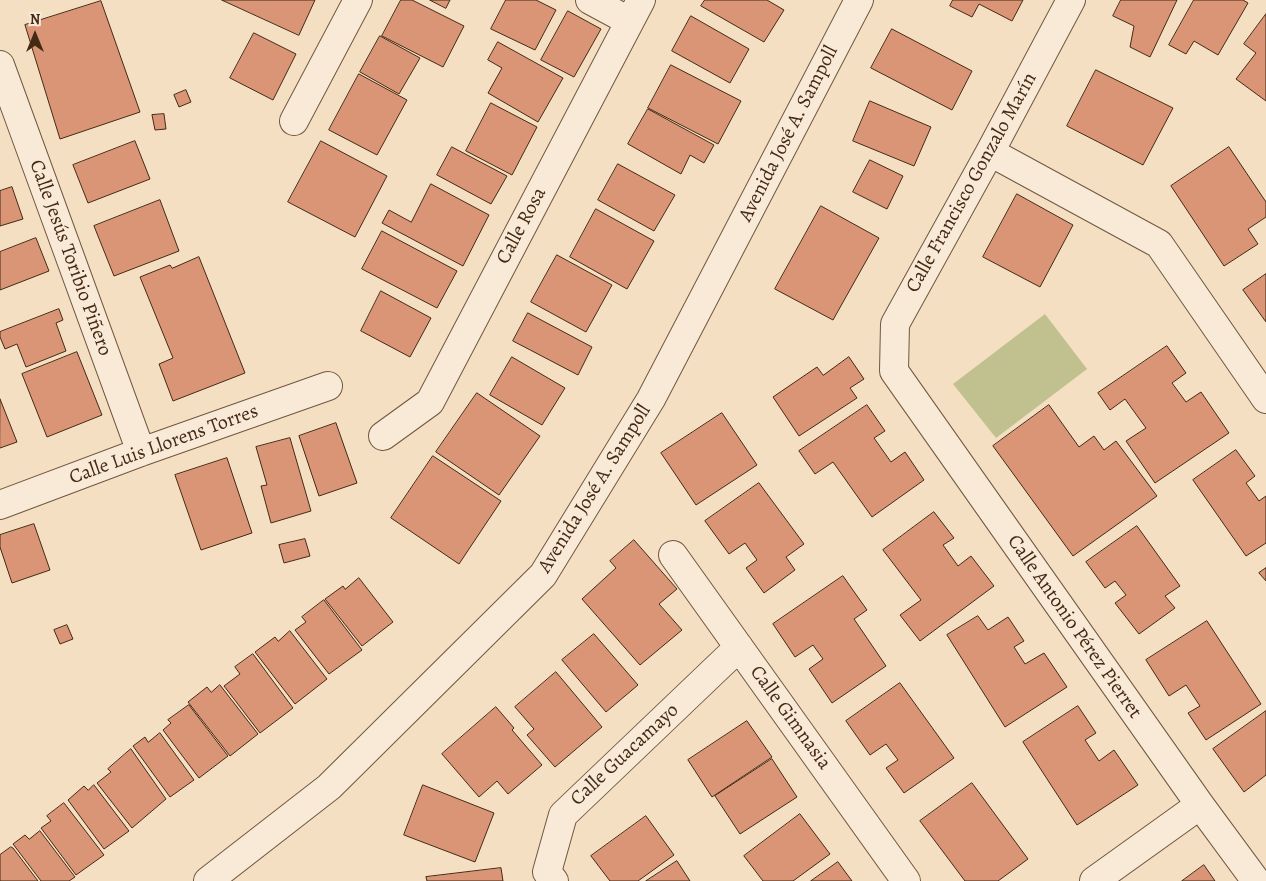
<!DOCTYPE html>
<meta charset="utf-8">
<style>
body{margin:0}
#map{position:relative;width:1266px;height:881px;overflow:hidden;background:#f5dfc2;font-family:Alegreya,serif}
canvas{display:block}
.north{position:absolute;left:10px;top:10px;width:50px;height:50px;-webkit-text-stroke:4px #f8ead7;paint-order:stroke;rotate:0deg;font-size:14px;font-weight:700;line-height:20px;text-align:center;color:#442a14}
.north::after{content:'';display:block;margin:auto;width:18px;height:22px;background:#442a14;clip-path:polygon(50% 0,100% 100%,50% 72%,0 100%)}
</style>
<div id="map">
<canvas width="1266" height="881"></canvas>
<div class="north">N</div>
</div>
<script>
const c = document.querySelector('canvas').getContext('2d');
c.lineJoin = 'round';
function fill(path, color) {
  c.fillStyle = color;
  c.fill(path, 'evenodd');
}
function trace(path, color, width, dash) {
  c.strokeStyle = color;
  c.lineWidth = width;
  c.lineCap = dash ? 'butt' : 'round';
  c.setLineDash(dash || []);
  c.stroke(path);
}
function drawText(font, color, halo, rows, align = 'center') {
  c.font = font + ' Alegreya,serif';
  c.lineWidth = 4;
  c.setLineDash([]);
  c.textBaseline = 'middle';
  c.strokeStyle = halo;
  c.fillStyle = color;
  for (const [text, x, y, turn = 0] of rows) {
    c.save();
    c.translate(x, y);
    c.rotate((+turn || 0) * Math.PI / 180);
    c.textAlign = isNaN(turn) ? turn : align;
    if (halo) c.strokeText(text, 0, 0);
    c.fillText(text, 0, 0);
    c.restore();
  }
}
const green = new Path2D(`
 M 1045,314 L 1087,369 L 996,438 L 953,384 Z`);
const building = new Path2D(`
 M 222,0 L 315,0 L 299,35 Z
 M 401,0 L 412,0 L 464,26 L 443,67 L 382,36 Z
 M 430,0 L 450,0 L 446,8 Z
 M 506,0 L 536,0 L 556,10 L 535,50 L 491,29 Z
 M 705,0 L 767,0 L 784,10 L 764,42 L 701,6 Z
 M 953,0 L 1023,0 L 1012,21 L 979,4 L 972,17 L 950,6 Z
 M 1121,0 L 1177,0 L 1150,57 L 1130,47 L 1134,26 L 1113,16 Z
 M 1194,0 L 1243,0 L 1248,3 L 1218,55 L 1194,41 L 1186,54 L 1169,45 Z
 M 101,1 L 140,112 L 60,139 L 25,25 Z
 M 568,11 L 601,29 L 574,77 L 541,60 Z
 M 1266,14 L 1266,101 L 1236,79 L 1256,53 L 1244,44 Z
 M 691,16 L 749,49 L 730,83 L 672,51 Z
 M 892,29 L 972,71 L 952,110 L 871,68 Z
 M 254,33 L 296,54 L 273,100 L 230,78 Z
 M 380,36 L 420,58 L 399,94 L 360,72 Z
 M 498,42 L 563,78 L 538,122 L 488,93 L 502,68 L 488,60 Z
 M 671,65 L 741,101 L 718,144 L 648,108 Z
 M 1096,70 L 1173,108 L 1143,165 L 1067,126 Z
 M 359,74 L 407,100 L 377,155 L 329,130 Z
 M 186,90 L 191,102 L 179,107 L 174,95 Z
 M 870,101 L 931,127 L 914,166 L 853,141 Z
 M 491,103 L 537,127 L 512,175 L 466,151 Z
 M 648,109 L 714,145 L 704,163 L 690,155 L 681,174 L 628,144 Z
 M 164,114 L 166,129 L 155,130 L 152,115 Z
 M 135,141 L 150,179 L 88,203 L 73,165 Z
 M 321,141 L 387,176 L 355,237 L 288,202 Z
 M 452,147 L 507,176 L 491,204 L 437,175 Z
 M 1229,147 L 1266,202 L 1266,217 L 1248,229 L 1258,244 L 1224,266 L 1171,186 Z
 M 870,160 L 903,176 L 887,209 L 853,192 Z
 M 618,164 L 675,195 L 654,231 L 598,200 Z
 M 431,184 L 489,215 L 463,266 L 382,223 L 389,210 L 411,222 Z
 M 12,187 L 23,219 L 0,226 L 0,191 Z
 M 1017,194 L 1073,225 L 1040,287 L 983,257 Z
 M 160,200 L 179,251 L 114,276 L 94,226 Z
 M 821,206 L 879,238 L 833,320 L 775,289 Z
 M 596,209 L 654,241 L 627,289 L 570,257 Z
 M 382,231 L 457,271 L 437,308 L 362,269 Z
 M 36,238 L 49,271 L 0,290 L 0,252 Z
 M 557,255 L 612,285 L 586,332 L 531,302 Z
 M 199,257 L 245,373 L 173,401 L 159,364 L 173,358 L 140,277 L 170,265 L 172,268 Z
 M 1266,274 L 1266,322 L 1243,290 Z
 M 381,291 L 431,318 L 410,357 L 361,331 Z
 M 59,309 L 63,320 L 56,323 L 66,351 L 26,367 L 17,344 L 5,349 L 0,337 L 0,332 Z
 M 528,313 L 592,347 L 578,375 L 513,341 Z
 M 1167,346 L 1186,373 L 1172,383 L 1186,402 L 1201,392 L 1229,433 L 1155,483 L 1126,441 L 1146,428 L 1125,399 L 1110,410 L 1098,393 Z
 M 77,352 L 102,415 L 47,437 L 22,374 Z
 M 512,357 L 565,388 L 542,425 L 490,395 Z
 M 849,357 L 864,379 L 850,388 L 857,398 L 799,436 L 773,397 L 817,367 L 823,375 Z
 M 477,393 L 540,436 L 499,495 L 436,452 Z
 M 0,399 L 17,442 L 0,448 Z
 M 867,405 L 885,431 L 874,438 L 891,462 L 905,452 L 924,480 L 872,517 L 833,462 L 815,474 L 799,451 Z
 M 1049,405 L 1079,447 L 1094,436 L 1104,450 L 1116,441 L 1157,496 L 1073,556 L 993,446 Z
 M 722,413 L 757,465 L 696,505 L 661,453 Z
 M 336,423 L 357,483 L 319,496 L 299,436 Z
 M 290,438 L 311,511 L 271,523 L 261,486 L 267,485 L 256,447 Z
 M 1236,450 L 1255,476 L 1246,483 L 1259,501 L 1266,496 L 1266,543 L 1246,556 L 1193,480 Z
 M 433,456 L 501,501 L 459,564 L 391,518 Z
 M 227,458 L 252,533 L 201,550 L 175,475 Z
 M 759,483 L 804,544 L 786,557 L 795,570 L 764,593 L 746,568 L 757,560 L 745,543 L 729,554 L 705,521 Z
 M 934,512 L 954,538 L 943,545 L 958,566 L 971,556 L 994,586 L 920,641 L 900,615 L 921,600 L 883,550 Z
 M 34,524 L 50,570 L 12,583 L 0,547 L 0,535 Z
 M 1137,526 L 1180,586 L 1165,596 L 1175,608 L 1139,634 L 1115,603 L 1126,595 L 1115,581 L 1105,588 L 1086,562 Z
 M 305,539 L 310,556 L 284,563 L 279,545 Z
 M 634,540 L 677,589 L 659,604 L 682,630 L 640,665 L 582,599 L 616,568 L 610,561 Z
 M 1266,568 L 1266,581 L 1259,573 Z
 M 843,576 L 867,610 L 854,619 L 886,666 L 832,703 L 809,669 L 823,659 L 813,645 L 795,657 L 773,624 Z
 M 359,578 L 393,622 L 362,646 L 325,599 L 343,586 L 345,589 Z
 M 324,600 L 362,650 L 329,674 L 295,630 L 306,622 L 302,617 Z
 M 978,616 L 988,630 L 1008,617 L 1024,641 L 1014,647 L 1025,664 L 1044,653 L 1067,687 L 1005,727 L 947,635 Z
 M 1207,621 L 1261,704 L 1206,740 L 1188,713 L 1200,706 L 1186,685 L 1169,696 L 1146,660 Z
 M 67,625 L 73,639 L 60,644 L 54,630 Z
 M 290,631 L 327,679 L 295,704 L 255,652 L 275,637 L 278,641 Z
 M 594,634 L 638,685 L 606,712 L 562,660 Z
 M 253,654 L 293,708 L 260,733 L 224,686 L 240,674 L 235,667 Z
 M 556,672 L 602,727 L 555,767 L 527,735 L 534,729 L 515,707 Z
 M 900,683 L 954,758 L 904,793 L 886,768 L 898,760 L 886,744 L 870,755 L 846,721 Z
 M 220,685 L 258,734 L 230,756 L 188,702 L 207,687 L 211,692 Z
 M 189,705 L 228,756 L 199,778 L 163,730 L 171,723 L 168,720 Z
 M 1078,706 L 1096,733 L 1085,740 L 1099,761 L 1114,750 L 1138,785 L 1077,825 L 1023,742 Z
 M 496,707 L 514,728 L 512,730 L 542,765 L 508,794 L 497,781 L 479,797 L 442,754 Z
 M 1266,711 L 1266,775 L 1244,792 L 1213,749 Z
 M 747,721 L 772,757 L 712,797 L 688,760 Z
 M 160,733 L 194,780 L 170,797 L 133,746 L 145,737 L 148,742 Z
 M 131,749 L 166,799 L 132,828 L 97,783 L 111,772 L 108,769 Z
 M 772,759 L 797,797 L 740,834 L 715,796 Z
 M 972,783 L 1028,859 L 998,881 L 965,881 L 920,821 Z
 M 94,785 L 129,831 L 104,849 L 68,800 L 84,786 L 88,790 Z
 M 423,785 L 494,813 L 475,862 L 404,835 Z
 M 64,803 L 104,855 L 76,875 L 41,828 L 51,821 L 47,816 Z
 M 800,814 L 830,854 L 793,881 L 763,881 L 744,856 Z
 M 646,816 L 674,855 L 638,881 L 610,881 L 591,856 Z
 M 40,831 L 75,877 L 69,881 L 41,881 L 13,844 L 25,835 L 29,839 Z
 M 11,847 L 13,848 L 38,881 L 0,881 L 0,855 Z
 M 677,861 L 690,881 L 646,881 Z
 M 838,862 L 852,881 L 811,881 Z
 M 1204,865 L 1215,881 L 1182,881 Z
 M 501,868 L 503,881 L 427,881 L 426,877 Z`);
const minor = new Path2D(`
 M 590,0 L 629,21
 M 1071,0 L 990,152 L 895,324 L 894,371 L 1200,805 L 1256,881
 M 0,65 L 141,452
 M 294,121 L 358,0
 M 990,152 L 1159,244 L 1266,399
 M 383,436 L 430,402 L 641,0
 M 0,505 L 141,452 L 328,386
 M 673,555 L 906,881
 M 208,881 L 329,787 L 543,575 L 651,399 L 859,0
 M 554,881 L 547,872 L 563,815 L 739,647
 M 1094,881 L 1200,805`);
const streetNames = [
 ["Avenida José A. Sampoll",789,134,-63],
 ["Calle Francisco Gonzalo Marín",972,183,-61],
 ["Calle Rosa",522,226,-62],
 ["Calle Jesús Toribio Piñero",70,258,70],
 ["Calle Luis Llorens Torres",164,445,-20],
 ["Avenida José A. Sampoll",595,489,-58],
 ["Calle Antonio Pérez Pierret",1074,627,55],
 ["Calle Gimnasia",790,718,54],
 ["Calle Guacamayo",625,755,-43]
];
fill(green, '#c1c08f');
fill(building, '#d99576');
trace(building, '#442a14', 1);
trace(minor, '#705740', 30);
trace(minor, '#f8ead7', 28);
drawText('20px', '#442a14', '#f8ead7', streetNames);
</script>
